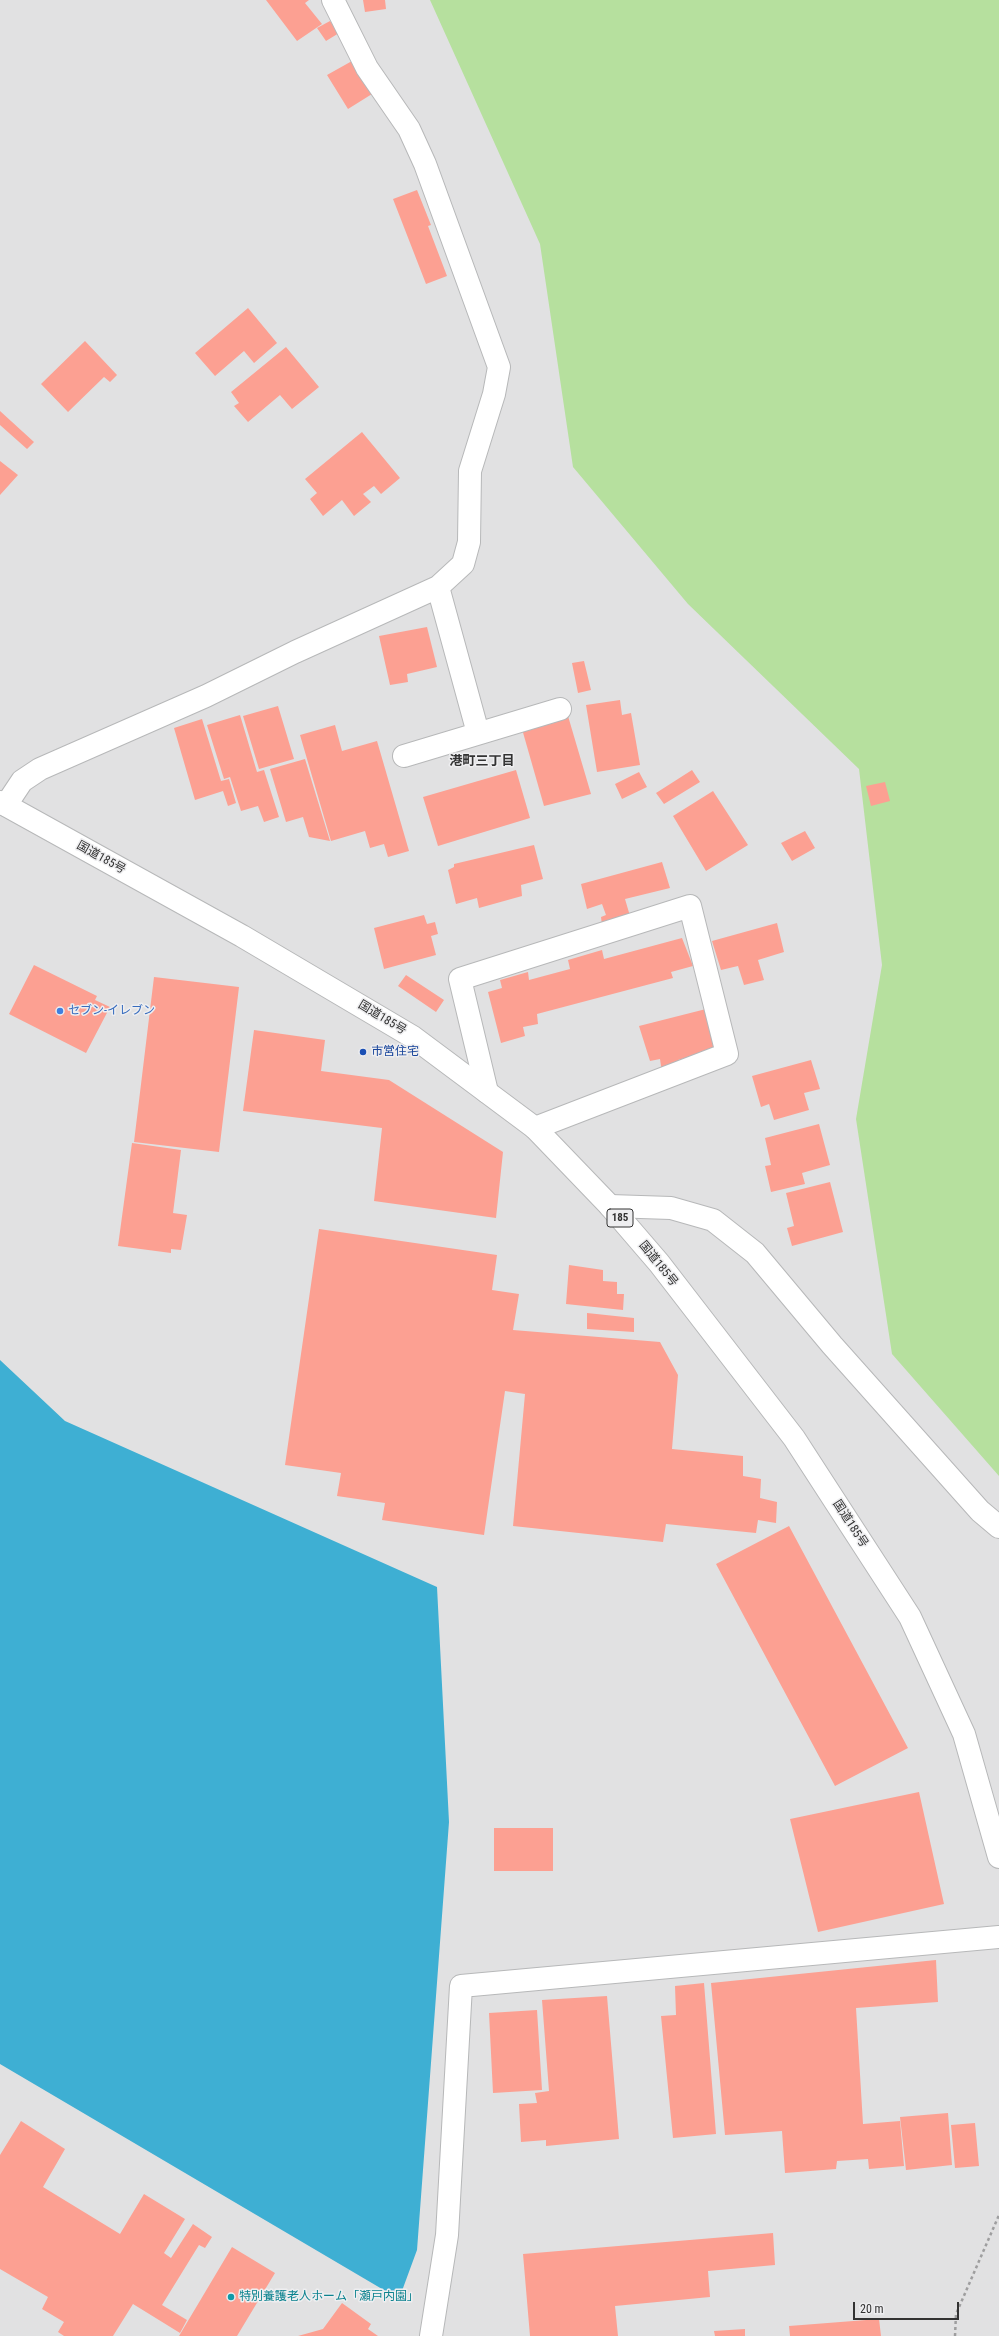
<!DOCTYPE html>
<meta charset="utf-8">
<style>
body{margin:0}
#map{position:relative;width:999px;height:2336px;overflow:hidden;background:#e1e1e2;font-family:"Roboto Condensed",sans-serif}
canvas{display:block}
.scale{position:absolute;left:853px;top:2302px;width:106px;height:18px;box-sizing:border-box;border:2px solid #323232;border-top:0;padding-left:5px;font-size:12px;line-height:14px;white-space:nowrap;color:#323232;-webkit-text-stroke:3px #eeeef0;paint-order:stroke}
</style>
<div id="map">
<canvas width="999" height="2336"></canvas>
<div class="scale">20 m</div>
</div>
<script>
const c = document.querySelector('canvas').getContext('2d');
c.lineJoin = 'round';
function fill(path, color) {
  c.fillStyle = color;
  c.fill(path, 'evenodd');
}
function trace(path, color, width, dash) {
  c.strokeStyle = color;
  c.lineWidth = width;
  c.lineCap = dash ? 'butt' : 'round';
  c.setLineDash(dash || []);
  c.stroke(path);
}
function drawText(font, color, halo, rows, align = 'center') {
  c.font = font + ' "Roboto Condensed","Noto Sans JP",sans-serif';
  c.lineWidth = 3;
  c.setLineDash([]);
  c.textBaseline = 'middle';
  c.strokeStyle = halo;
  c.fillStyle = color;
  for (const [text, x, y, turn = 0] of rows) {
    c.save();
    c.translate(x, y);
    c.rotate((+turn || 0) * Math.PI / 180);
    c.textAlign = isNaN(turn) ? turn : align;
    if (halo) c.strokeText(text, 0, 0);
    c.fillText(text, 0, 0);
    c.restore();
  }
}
const green = new Path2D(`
 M 430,0 L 999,0 L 999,1476 L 892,1354 L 856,1119 L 882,965 L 859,769 L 688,604 L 573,467 L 540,244 Z`);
const water = new Path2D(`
 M 0,1360 L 65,1421 L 437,1587 L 449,1822 L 417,2250 L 399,2299 L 0,2064 Z`);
const building = new Path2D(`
 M 266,0 L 309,0 L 305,3 L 322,24 L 297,41 Z
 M 363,0 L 385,0 L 386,9 L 365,12 Z
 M 330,21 L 339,33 L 326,41 L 317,28 Z
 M 352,61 L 372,94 L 348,109 L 327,75 Z
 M 417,190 L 431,225 L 428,226 L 447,276 L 426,284 L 393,199 Z
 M 248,308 L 277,343 L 254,363 L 244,351 L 215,376 L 195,353 Z
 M 85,341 L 117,375 L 110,382 L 104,377 L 68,412 L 41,384 Z
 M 286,347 L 319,387 L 292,409 L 280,395 L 248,422 L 234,406 L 239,403 L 231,392 Z
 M 0,411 L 34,442 L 27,449 L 0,425 Z
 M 362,432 L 400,478 L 381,494 L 374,486 L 363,494 L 371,502 L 354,516 L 342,500 L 323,516 L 310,499 L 317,493 L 305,479 Z
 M 0,461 L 18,475 L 0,495 Z
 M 427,627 L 437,667 L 407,674 L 408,682 L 390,685 L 379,636 Z
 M 584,661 L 591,690 L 578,693 L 572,663 Z
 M 620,700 L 622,715 L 631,713 L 640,765 L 597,772 L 586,705 Z
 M 278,706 L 294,759 L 259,769 L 243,716 Z
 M 240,715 L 257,772 L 264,770 L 279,817 L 264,822 L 258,806 L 241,811 L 230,777 L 224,779 L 207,725 Z
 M 568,716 L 591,794 L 544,806 L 522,729 Z
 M 202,719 L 221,781 L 229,779 L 236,803 L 228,806 L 223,791 L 195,800 L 174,728 Z
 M 335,725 L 342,751 L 377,741 L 409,851 L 388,857 L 384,844 L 370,848 L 365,831 L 331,841 L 300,735 Z
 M 305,759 L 330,841 L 309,837 L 303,817 L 286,822 L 270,769 Z
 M 516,770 L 530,818 L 438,846 L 423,797 Z
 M 692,770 L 700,782 L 664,804 L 656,793 Z
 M 639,772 L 647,787 L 622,799 L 615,784 Z
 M 885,782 L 890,801 L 871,806 L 866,786 Z
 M 713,791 L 748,845 L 706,871 L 673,816 Z
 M 805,831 L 815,848 L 792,861 L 781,843 Z
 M 534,845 L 543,879 L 521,885 L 522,896 L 479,908 L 477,898 L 456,904 L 448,870 L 454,867 L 454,864 Z
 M 662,862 L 670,888 L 625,899 L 630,916 L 602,925 L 601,917 L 606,915 L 602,904 L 587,909 L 581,884 Z
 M 424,915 L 427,924 L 435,922 L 438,934 L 431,936 L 436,955 L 384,969 L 374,928 Z
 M 777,923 L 784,952 L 758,960 L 764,980 L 744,985 L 738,966 L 721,970 L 712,941 Z
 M 682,938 L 693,966 L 671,972 L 673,978 L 537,1014 L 538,1024 L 523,1027 L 525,1036 L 501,1043 L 488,992 L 502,988 L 500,980 L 528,972 L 529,980 L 570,969 L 568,960 L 602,950 L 604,959 Z
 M 34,965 L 97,996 L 95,1000 L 110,1007 L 86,1053 L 9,1014 Z
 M 406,975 L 444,1000 L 436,1012 L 398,986 Z
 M 154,977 L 239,987 L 219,1152 L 134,1142 Z
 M 706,1009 L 719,1049 L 691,1065 L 689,1057 L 678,1060 L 680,1067 L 662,1073 L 660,1059 L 650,1061 L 639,1026 Z
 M 254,1030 L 325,1040 L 321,1071 L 389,1080 L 503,1152 L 496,1218 L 374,1201 L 382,1128 L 243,1111 Z
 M 811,1060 L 820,1089 L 804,1093 L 809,1110 L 774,1120 L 769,1104 L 761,1107 L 752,1076 Z
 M 819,1124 L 830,1165 L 802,1173 L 805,1184 L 771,1192 L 765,1166 L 771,1165 L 765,1138 Z
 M 132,1143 L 181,1150 L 173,1213 L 187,1215 L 181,1250 L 171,1249 L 171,1253 L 118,1246 Z
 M 830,1182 L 843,1232 L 792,1246 L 787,1228 L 794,1226 L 786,1193 Z
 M 319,1229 L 497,1255 L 492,1290 L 519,1294 L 513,1330 L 660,1342 L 678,1375 L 672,1449 L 743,1456 L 743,1476 L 761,1479 L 760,1498 L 777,1502 L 776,1523 L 758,1520 L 756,1533 L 666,1524 L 663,1542 L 513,1526 L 525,1394 L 505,1391 L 484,1535 L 382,1520 L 385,1503 L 337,1496 L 341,1473 L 285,1465 Z
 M 569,1265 L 603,1270 L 603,1281 L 617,1282 L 617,1294 L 624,1294 L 623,1310 L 566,1304 Z
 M 587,1313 L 634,1318 L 634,1332 L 587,1329 Z
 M 789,1526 L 908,1748 L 835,1786 L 716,1564 Z
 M 919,1792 L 944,1904 L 818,1932 L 790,1819 Z
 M 494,1828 L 553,1828 L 553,1871 L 494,1871 Z
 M 936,1960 L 938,2002 L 856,2008 L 863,2124 L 900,2121 L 904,2166 L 869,2169 L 868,2159 L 837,2161 L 836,2169 L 785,2173 L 782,2131 L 725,2135 L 711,1983 Z
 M 704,1983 L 716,2134 L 673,2138 L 661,2016 L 676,2015 L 675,1986 Z
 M 607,1996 L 619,2139 L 546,2146 L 546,2140 L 521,2142 L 519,2104 L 537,2103 L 535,2093 L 549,2091 L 542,2000 Z
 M 537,2010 L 542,2090 L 493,2093 L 489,2013 Z
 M 948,2113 L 952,2165 L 906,2170 L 900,2117 Z
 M 21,2121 L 65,2149 L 43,2187 L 120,2234 L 144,2194 L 185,2219 L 164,2253 L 171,2258 L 193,2224 L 212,2237 L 205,2248 L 199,2245 L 162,2305 L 187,2320 L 180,2333 L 133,2304 L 113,2336 L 64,2336 L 58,2332 L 64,2322 L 42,2309 L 48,2297 L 0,2269 L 0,2155 Z
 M 975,2123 L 979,2166 L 955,2168 L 951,2125 Z
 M 773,2233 L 775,2265 L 708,2271 L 710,2297 L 615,2306 L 618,2336 L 530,2336 L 523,2254 Z
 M 232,2247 L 275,2273 L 237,2336 L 179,2336 Z
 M 342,2303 L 371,2324 L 368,2329 L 378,2336 L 298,2336 L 323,2329 Z
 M 879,2319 L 881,2336 L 790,2336 L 789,2326 Z
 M 745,2329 L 745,2336 L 715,2336 L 714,2331 Z`);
const path = new Path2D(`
 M 955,2336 L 956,2314 L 999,2215`);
const minor = new Path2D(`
 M 438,587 L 478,733
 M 404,756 L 560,709
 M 6,805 L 22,781 L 40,769 L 206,696 L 295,652 L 438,587 L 463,564 L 469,542 L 470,471 L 494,394 L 499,367 L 425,164 L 409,129 L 367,68 L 333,0
 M 487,1092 L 460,979 L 690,906 L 727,1054 L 535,1128
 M 610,1206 L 671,1208 L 713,1220 L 755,1253 L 832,1345 L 980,1511 L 999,1527
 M 431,2336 L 447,2235 L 461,1986 L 999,1937`);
const highway = new Path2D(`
 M 0,802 L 242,936 L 413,1037 L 535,1128 L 610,1206 L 659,1263 L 794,1438 L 910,1617 L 964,1734 L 999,1857`);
const markers = [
 [60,1011,4,"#3f7fe0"],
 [363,1052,4,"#1a4fb4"],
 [231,2297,4,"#0f9aa8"]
];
const shields = [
 [620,1218,26]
];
const shieldNames = [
 ["185",620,1218]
];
const streetNames = [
 ["国道185号",101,858,29],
 ["国道185号",382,1018,31],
 ["国道185号",658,1264,51],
 ["国道185号",850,1524,57]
];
const shopNames = [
 ["セブン-イレブン",68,1011]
];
const transitNames = [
 ["市営住宅",371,1052]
];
const cultureNames = [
 ["特別養護老人ホーム「瀬戸内園」",239,2297]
];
const neighbourhoodNames = [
 ["港町三丁目",482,762]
];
fill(green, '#b6e09e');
fill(water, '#3eafd3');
fill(building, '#fca092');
trace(minor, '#b7b8b9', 24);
trace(highway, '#b7b8b9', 24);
trace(path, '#9e9e9f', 2.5, [3, 3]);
trace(minor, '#fff', 22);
trace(highway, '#fff', 22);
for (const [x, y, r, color] of markers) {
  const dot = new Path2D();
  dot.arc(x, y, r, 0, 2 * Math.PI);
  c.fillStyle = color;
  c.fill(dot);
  trace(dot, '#eeeef0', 1.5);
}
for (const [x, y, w] of shields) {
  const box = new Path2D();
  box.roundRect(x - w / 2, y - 9, w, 18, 3);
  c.fillStyle = '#eeeef0';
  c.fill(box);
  trace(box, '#323232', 1);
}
drawText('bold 11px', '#323232', null, shieldNames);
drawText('12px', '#323232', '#eeeef0', streetNames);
drawText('12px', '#366cbe', '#eeeef0', shopNames, 'left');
drawText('12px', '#164399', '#eeeef0', transitNames, 'left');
drawText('12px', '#0d838f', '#eeeef0', cultureNames, 'left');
drawText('bold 13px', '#323232', '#eeeef0', neighbourhoodNames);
</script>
